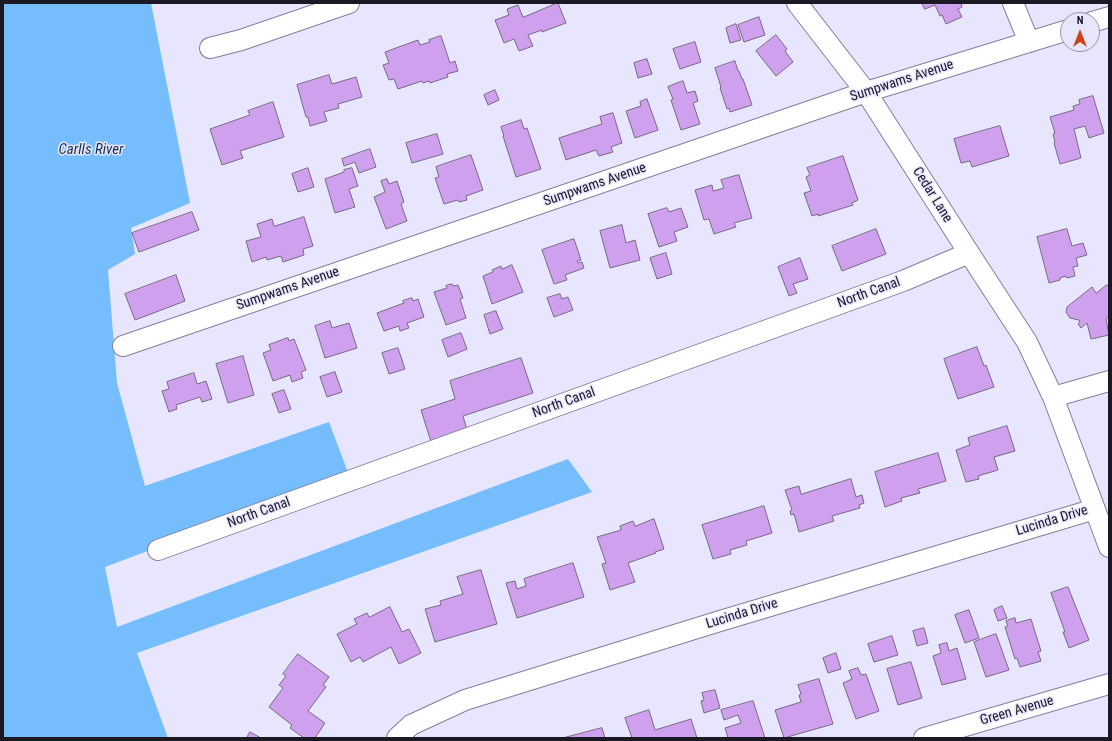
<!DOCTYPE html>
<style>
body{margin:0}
#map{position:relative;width:1112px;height:741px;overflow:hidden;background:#e8e6fe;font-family:"Roboto Condensed",sans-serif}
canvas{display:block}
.frame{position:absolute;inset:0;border:4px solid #1a1924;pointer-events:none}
.north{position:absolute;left:1060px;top:12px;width:40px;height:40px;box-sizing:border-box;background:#e8e6fe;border:1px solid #9694a7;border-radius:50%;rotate:0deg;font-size:11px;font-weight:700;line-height:16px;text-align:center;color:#1a1924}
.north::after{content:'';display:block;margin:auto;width:14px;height:18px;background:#cb4317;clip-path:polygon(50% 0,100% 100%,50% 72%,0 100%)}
</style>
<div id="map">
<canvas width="1112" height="741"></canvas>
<div class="frame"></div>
<div class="north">N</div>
</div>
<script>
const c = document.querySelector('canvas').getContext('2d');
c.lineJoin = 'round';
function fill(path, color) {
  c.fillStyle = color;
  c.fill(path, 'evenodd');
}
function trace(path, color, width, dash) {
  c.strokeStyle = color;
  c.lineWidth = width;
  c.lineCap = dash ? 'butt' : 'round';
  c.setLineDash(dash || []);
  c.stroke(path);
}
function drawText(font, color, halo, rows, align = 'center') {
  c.font = font + ' "Roboto Condensed",sans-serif';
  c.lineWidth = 3;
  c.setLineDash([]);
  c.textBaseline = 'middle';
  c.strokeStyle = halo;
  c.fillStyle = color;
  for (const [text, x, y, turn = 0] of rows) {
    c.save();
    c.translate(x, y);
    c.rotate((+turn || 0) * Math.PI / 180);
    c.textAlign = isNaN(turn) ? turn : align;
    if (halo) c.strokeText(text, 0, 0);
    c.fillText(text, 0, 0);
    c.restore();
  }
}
const water = new Path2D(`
 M 3,3 L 151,3 L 190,203 L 131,228 L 135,254 L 108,270 L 117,383 L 145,486 L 329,422 L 349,475 L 105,567 L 117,627 L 568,459 L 592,492 L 137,653 L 168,738 L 3,738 Z`);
const building = new Path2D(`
 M 558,3 L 566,23 L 542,32 L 542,30 L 528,35 L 533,46 L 519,51 L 514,39 L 504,43 L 495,20 L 509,15 L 507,9 L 518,5 L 523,17 Z
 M 922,3 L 961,3 L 962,7 L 958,9 L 962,17 L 946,24 L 942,15 L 940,16 L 935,5 L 925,9 Z
 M 759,17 L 765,35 L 744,42 L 738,25 Z
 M 736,24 L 741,40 L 730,43 L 726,28 Z
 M 776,35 L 787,49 L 785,51 L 793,62 L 776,76 L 756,51 Z
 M 441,36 L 450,63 L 455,61 L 458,71 L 447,74 L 448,77 L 430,83 L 429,81 L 423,83 L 422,81 L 398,89 L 394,79 L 389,80 L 383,65 L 389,63 L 385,52 L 418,40 L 420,45 L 430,42 L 429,40 Z
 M 695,42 L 701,62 L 680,69 L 673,49 Z
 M 647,59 L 652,74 L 638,78 L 634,63 Z
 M 735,61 L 738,71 L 739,71 L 742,79 L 743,79 L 752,105 L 730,112 L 729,108 L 727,109 L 720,88 L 721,87 L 715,68 Z
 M 329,75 L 332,84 L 356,77 L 362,97 L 338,104 L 339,108 L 324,112 L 327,121 L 310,126 L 308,117 L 306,117 L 297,85 Z
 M 683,81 L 687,93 L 695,91 L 698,101 L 693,103 L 700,124 L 681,130 L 671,100 L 673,99 L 668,87 Z
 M 495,90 L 499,100 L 488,105 L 484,95 Z
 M 1093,96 L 1104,133 L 1089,138 L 1085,126 L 1074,129 L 1081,158 L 1060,164 L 1054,143 L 1055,142 L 1053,134 L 1055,133 L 1050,117 L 1074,110 L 1073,106 L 1080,104 L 1079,100 Z
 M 647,99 L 658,130 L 635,138 L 626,111 L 641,106 L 640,102 Z
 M 273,102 L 284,137 L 240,151 L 243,158 L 222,165 L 210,129 L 250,115 L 248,111 Z
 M 613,113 L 622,143 L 611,147 L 613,152 L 599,156 L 596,150 L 566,160 L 559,138 L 602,124 L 600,117 Z
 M 521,120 L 524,129 L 527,128 L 541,169 L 516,177 L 503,136 L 504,136 L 501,127 Z
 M 1000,126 L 1009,156 L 972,167 L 970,161 L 961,163 L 954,139 Z
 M 437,134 L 443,154 L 412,163 L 406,143 Z
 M 370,149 L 376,167 L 359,173 L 355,162 L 344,166 L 342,159 Z
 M 471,155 L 483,190 L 466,196 L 467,200 L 459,202 L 458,200 L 444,204 L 435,178 L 439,177 L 436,167 Z
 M 843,156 L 858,200 L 852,203 L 853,205 L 818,216 L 818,214 L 812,216 L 804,193 L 811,191 L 806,177 L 810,175 L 807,168 Z
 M 308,168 L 314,187 L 298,192 L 292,174 Z
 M 352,168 L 358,186 L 349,189 L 355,207 L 335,213 L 325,179 L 344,172 L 344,170 Z
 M 739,175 L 752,218 L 734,223 L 736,227 L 714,234 L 709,219 L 704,220 L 695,190 L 712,185 L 713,191 L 724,188 L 721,180 Z
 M 387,179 L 389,184 L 397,181 L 404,202 L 401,204 L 407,221 L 386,229 L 374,197 L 385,192 L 381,181 Z
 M 667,208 L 669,212 L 681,208 L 688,227 L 674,232 L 677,241 L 659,247 L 648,214 Z
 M 192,212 L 199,230 L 139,252 L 132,233 Z
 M 304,217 L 313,246 L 303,249 L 304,255 L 283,262 L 281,256 L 267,260 L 266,257 L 252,262 L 246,241 L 261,237 L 257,224 L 272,219 L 274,226 Z
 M 622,225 L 626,243 L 635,240 L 640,260 L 610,268 L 600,231 Z
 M 876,229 L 886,254 L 842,271 L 832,246 Z
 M 1067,229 L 1072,246 L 1083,243 L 1087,255 L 1076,258 L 1078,266 L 1073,267 L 1075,276 L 1067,278 L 1066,276 L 1060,278 L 1060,280 L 1049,283 L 1037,237 Z
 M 574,239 L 581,260 L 577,261 L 578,263 L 582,262 L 584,268 L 565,275 L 567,280 L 554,284 L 542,250 Z
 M 666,253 L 672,274 L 657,279 L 650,258 Z
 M 800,258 L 808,279 L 793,284 L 797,293 L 789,296 L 778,267 Z
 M 512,265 L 523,292 L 492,304 L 483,276 L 493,272 L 492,270 L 501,266 L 502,269 Z
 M 176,275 L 185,301 L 135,320 L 125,294 Z
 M 452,284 L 453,286 L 458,285 L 463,298 L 460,299 L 466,318 L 446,325 L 434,292 L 447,288 L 446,286 Z
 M 1107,285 L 1109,287 L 1109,317 L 1106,319 L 1109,335 L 1091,339 L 1087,323 L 1081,328 L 1078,324 L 1080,322 L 1079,320 L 1070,318 L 1066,312 L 1067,307 L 1092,287 L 1096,293 Z
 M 560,294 L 562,299 L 568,297 L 573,310 L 554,317 L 547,298 Z
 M 412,298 L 413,301 L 418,299 L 424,317 L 407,323 L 409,328 L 400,331 L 399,326 L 384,331 L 377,313 L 404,303 L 403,301 Z
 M 496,311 L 503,329 L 490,334 L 484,315 Z
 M 330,321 L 332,328 L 349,323 L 357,348 L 325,358 L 315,326 Z
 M 461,333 L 467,349 L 448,357 L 442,340 Z
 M 288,338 L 289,341 L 294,339 L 306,370 L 301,372 L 303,378 L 292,382 L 290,375 L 273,381 L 263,353 L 271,350 L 269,345 Z
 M 977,347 L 984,366 L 986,365 L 994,387 L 958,399 L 944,359 Z
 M 398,348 L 405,369 L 389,374 L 382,353 Z
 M 243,356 L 254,395 L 228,403 L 216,364 Z
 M 521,358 L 533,393 L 463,416 L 468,433 L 432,445 L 421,410 L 455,399 L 450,381 Z
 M 335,372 L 342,392 L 327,397 L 320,377 Z
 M 194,373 L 197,384 L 206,381 L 212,399 L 202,402 L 200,397 L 176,405 L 177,409 L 169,412 L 162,391 L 169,389 L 167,382 Z
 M 284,390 L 291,409 L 279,413 L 272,394 Z
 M 1007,426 L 1015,451 L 994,457 L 998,470 L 978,476 L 979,479 L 966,482 L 956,450 L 970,445 L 968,438 Z
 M 938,453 L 946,481 L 918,489 L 920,493 L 901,498 L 902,501 L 885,507 L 875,472 Z
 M 851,479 L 856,497 L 862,495 L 864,503 L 859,505 L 860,508 L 832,516 L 834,521 L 799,532 L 794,514 L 791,515 L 790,511 L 792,510 L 785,490 L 799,486 L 801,494 Z
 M 764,506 L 772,533 L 746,541 L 747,545 L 730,550 L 731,554 L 713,559 L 702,525 Z
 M 654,519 L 664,549 L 655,552 L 656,553 L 628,563 L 635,582 L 610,590 L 602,564 L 606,563 L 597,537 L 621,530 L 620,526 L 633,521 L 635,526 Z
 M 573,563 L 584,597 L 517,618 L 506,583 L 515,581 L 517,589 L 526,586 L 524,579 Z
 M 481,570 L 497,624 L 435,642 L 425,609 L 441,605 L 440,601 L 463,594 L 457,577 Z
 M 1068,587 L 1089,640 L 1069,648 L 1063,632 L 1065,632 L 1051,593 Z
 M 1002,606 L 1007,618 L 998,621 L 994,610 Z
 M 390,607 L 402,632 L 409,629 L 421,653 L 399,664 L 391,647 L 363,662 L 360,657 L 351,662 L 337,634 L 357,624 L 354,619 L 367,613 L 369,617 Z
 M 969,610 L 979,638 L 965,643 L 955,615 Z
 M 1015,618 L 1016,623 L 1031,619 L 1041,651 L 1038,652 L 1041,661 L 1020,667 L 1017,658 L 1015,659 L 1005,627 L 1008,626 L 1006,621 Z
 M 924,628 L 928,643 L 917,646 L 913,631 Z
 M 996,634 L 1009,670 L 986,677 L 974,642 Z
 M 892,636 L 898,655 L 874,662 L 868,644 Z
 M 947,643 L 949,651 L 957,648 L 966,679 L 942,685 L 933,656 L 941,653 L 939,645 Z
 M 836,653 L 841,669 L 828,673 L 823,658 Z
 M 298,654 L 329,677 L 323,685 L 326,687 L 308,711 L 325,723 L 315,738 L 304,738 L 290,728 L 292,725 L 269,707 L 283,688 L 279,685 L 286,676 L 283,674 Z
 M 911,662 L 922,698 L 898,705 L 887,669 Z
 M 858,668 L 861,675 L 866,674 L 879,711 L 856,719 L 843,683 L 852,679 L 849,671 Z
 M 819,679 L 833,724 L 784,738 L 775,710 L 801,702 L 799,695 L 801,694 L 798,685 Z
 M 715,690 L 720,708 L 704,713 L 701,701 L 704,700 L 702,693 Z
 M 753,701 L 765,738 L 728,738 L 725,728 L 741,723 L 738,715 L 724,720 L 721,710 Z
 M 649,710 L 655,730 L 691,719 L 697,738 L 632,738 L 625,718 Z
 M 602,728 L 605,738 L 563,738 Z
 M 250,732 L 261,738 L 247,738 Z`);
const minor = new Path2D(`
 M 797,3 L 866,92 L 969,253 L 1027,342 L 1053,397 L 1109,547
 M 1013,3 L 1029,42
 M 1092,22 L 1109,17
 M 210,48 L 241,40 L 349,3
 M 123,346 L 866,92 L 1068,30
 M 1053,397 L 1109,381
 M 158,550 L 903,281 L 969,253
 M 397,738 L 411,725 L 465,700 L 720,621 L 1095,509
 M 924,738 L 1109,684`);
const streetNames = [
 ["Sumpwams Avenue",902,81,-18],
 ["Sumpwams Avenue",595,185,-19],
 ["Cedar Lane",932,195,58],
 ["Sumpwams Avenue",288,289,-19],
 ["North Canal",869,293,-20],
 ["North Canal",564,403,-20],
 ["North Canal",259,513,-20],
 ["Lucinda Drive",1052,521,-17],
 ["Lucinda Drive",742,614,-17],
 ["Green Avenue",1017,711,-16]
];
const waterNames = [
 ["Carlls River",91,150]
];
fill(water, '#75bdfd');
fill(building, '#cea0ee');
trace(building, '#786982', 1);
trace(minor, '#827f9a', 22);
trace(minor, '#fff', 20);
drawText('14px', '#1a1924', '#e8e6fe', streetNames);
drawText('italic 15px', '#12304a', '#e8e6fe', waterNames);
</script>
